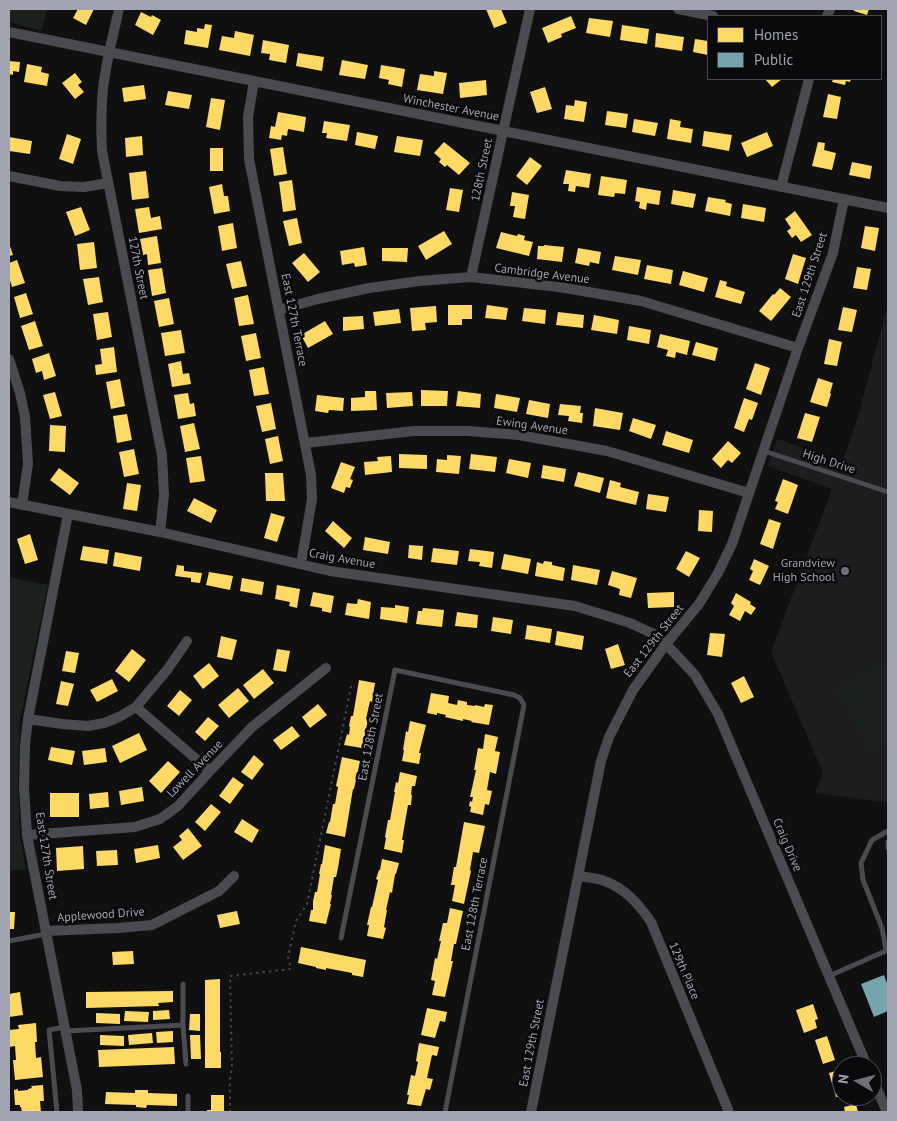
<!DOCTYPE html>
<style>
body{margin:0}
#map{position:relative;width:897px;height:1121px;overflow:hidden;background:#101010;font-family:"PT Sans",sans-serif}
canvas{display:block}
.frame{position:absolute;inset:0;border:10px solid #a1a5b1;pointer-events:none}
.legend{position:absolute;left:707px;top:15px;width:175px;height:65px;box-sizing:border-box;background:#0a0a0c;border:1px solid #46484e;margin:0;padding:6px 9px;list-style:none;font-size:15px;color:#a1a5b1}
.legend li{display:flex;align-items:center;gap:10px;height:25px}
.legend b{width:25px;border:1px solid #46484e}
.north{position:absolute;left:832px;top:1056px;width:50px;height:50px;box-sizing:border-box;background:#0a0a0c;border:1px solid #46484e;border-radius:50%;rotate:278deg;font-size:14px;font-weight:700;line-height:20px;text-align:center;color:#a1a5b1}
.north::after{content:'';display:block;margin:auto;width:18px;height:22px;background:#6e7179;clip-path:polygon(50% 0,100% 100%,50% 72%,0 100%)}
</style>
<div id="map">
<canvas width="897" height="1121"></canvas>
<div class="frame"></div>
<ul class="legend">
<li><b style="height:14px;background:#ffd966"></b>Homes</li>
<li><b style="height:14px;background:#76a5af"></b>Public</li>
</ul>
<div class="north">N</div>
</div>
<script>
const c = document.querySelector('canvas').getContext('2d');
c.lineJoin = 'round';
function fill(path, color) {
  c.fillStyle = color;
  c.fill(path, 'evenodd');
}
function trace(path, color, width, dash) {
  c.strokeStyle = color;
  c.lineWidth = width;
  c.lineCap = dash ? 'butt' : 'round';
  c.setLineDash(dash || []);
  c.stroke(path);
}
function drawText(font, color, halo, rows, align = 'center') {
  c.font = font + ' "PT Sans",sans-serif';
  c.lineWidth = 5;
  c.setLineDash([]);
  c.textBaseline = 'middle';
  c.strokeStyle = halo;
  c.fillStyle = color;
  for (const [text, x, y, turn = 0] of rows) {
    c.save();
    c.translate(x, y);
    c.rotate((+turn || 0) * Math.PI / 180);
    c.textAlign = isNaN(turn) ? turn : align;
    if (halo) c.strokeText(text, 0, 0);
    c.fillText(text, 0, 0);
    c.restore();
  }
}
const built = new Path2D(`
 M 888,304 L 888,801 L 886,802 L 815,793 L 823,773 L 771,652 L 832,489 L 768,466 L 777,439 L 842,461 L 857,420 Z`);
const green = new Path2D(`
 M 9,9 L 47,9 L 42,31 L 9,22 Z
 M 9,577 L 48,585 L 20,720 L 18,778 L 20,837 L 26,870 L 9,871 Z
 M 888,659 L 888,742 L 870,752 L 835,688 Z`);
const homes = new Path2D(`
 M 78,9 L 94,9 L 86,25 L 73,18 Z
 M 486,9 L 501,9 L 507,23 L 494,28 Z
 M 854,9 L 869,9 L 867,15 L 854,11 Z
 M 141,12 L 151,17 L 152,15 L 161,20 L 153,35 L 135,25 Z
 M 571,16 L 576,28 L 561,34 L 562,37 L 548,43 L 542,28 Z
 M 589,18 L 613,21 L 610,37 L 586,33 Z
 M 205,24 L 212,25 L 208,48 L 184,44 L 186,30 L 197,32 L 197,28 L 204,29 Z
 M 622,25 L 649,29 L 647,44 L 620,40 Z
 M 235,31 L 254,35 L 250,56 L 219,50 L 222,36 L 234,38 Z
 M 656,33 L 684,37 L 682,51 L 655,47 Z
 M 695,39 L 708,41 L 708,55 L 693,52 Z
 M 263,40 L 289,45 L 286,63 L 269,60 L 270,54 L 261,53 Z
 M 298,53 L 324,57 L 322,71 L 296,66 Z
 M 342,60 L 368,65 L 365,79 L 339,75 Z
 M 9,61 L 20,62 L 19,72 L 13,71 L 13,75 L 9,74 Z
 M 27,64 L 42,67 L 41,72 L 49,74 L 47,86 L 24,82 Z
 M 381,65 L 405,69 L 402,87 L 388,84 L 389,80 L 379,78 Z
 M 434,71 L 447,73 L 443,94 L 417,90 L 420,74 L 434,76 Z
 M 75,73 L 82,82 L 78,85 L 84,92 L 75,99 L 62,83 Z
 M 765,79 L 782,79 L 772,87 Z
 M 833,79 L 851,79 L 850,82 L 846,81 L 845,85 L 832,82 Z
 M 486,80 L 487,95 L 460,98 L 459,83 Z
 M 144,85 L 146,99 L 124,102 L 122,88 Z
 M 545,87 L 552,109 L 537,113 L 530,92 Z
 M 168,91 L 192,95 L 189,109 L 165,105 Z
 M 828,94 L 841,97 L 837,119 L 823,117 Z
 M 211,98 L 225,100 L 220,130 L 206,127 Z
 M 575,100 L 587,102 L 584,122 L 564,119 L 566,105 L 574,106 Z
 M 607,111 L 628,114 L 626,128 L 605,125 Z
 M 278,112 L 306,117 L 304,132 L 288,129 L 287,136 L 282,135 L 281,140 L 269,138 L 271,126 L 275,127 Z
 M 634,119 L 658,123 L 655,136 L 632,132 Z
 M 670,119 L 681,121 L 680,127 L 693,129 L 691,143 L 667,139 Z
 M 324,121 L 350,125 L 347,141 L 326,138 L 327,133 L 322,133 Z
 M 704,131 L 732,135 L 729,151 L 702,146 Z
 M 357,132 L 378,136 L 375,149 L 355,145 Z
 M 767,132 L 773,146 L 747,157 L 741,143 Z
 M 67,134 L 81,139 L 73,164 L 59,159 Z
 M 142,136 L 143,155 L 126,157 L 125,138 Z
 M 397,136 L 423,140 L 420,156 L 394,152 Z
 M 9,137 L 32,141 L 30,154 L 9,151 Z
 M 444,142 L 470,163 L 459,175 L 447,165 L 445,167 L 439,162 L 441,159 L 434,153 Z
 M 818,142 L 825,143 L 824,150 L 836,153 L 832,170 L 812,166 Z
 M 283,147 L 287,174 L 274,176 L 270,149 Z
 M 210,148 L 223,148 L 223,171 L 210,171 Z
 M 530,157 L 542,166 L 527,185 L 516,176 Z
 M 852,162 L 872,166 L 870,179 L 849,175 Z
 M 566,170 L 591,174 L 589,188 L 576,186 L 575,192 L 568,191 L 569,184 L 563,184 Z
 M 146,171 L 149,198 L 132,200 L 129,173 Z
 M 601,176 L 627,180 L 625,194 L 615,193 L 614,197 L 598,195 Z
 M 292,180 L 296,210 L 283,212 L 279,182 Z
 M 222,184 L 224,196 L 228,196 L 230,211 L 214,214 L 209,187 Z
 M 637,187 L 661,191 L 659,205 L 647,203 L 646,210 L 639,208 L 640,202 L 635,201 Z
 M 450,188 L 463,190 L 459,212 L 446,210 Z
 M 673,190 L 696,194 L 693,208 L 671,204 Z
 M 512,192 L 529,195 L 525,219 L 513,217 L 515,206 L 510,206 Z
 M 708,197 L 726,200 L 725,202 L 732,204 L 730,216 L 705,211 Z
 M 743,204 L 766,208 L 764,222 L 741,218 Z
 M 81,207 L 90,230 L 75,236 L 66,212 Z
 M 149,207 L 151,218 L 160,216 L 162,229 L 139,233 L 135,209 Z
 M 795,211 L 812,235 L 801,242 L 796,235 L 792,238 L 787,231 L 791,228 L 785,219 Z
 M 297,218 L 302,243 L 289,246 L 283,221 Z
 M 233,223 L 237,248 L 222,251 L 218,226 Z
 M 865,226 L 879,228 L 875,251 L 861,248 Z
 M 444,231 L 452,244 L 426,260 L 418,246 Z
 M 501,232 L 517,236 L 518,234 L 525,236 L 524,240 L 533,242 L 529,256 L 496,248 Z
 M 157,236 L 161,263 L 148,265 L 147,254 L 143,255 L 140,239 Z
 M 94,242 L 97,268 L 80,270 L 77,244 Z
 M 9,243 L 13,255 L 9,256 Z
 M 544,245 L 564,247 L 562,262 L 537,259 L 538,246 L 544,246 Z
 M 364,247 L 367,265 L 355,267 L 354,263 L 342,265 L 340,251 Z
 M 382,248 L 408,248 L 407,262 L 382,261 Z
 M 578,248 L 601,252 L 599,264 L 590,262 L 589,266 L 575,263 Z
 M 304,253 L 320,272 L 308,282 L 292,263 Z
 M 793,254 L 806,258 L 798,284 L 785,279 Z
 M 615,256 L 641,260 L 638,275 L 612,270 Z
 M 17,260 L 25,283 L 12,287 L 9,277 L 9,263 Z
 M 241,261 L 247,286 L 232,289 L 226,264 Z
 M 647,265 L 673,270 L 671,284 L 644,279 Z
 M 857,267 L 871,269 L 867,290 L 853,288 Z
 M 162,268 L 166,293 L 152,296 L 148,270 Z
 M 683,271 L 708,278 L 704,292 L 679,285 Z
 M 99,277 L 103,302 L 88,305 L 83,279 Z
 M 720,280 L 727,282 L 726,286 L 745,292 L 741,304 L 715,297 Z
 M 780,288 L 791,297 L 771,321 L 759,311 L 773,294 L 774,295 Z
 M 26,293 L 33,314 L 20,318 L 14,297 Z
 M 248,295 L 254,324 L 239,326 L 234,298 Z
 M 169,298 L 174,324 L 159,327 L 154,301 Z
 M 448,305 L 472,305 L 472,319 L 462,319 L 462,325 L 448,325 Z
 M 487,305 L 508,308 L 506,320 L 485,318 Z
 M 436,306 L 437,322 L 425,323 L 426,330 L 412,331 L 410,308 Z
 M 843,307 L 857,310 L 852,332 L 838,330 Z
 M 524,308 L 546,310 L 545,324 L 522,321 Z
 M 399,309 L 401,323 L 375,326 L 373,312 Z
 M 108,312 L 112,337 L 97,340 L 93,314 Z
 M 558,312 L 584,315 L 583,328 L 556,325 Z
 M 594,315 L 619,320 L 617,334 L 591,330 Z
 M 363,316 L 364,329 L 343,331 L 343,317 Z
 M 35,321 L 43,346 L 29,350 L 21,326 Z
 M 325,321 L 333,334 L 308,348 L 301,335 Z
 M 629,326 L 651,330 L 649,344 L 627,340 Z
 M 181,330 L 185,353 L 165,356 L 161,333 Z
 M 256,333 L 261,358 L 246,361 L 241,336 Z
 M 660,334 L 690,341 L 687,355 L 676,352 L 675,358 L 666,356 L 668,350 L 657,347 Z
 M 829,339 L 842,342 L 837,366 L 824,364 Z
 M 696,342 L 718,348 L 715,361 L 692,355 Z
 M 114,347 L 117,372 L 96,375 L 95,365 L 102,364 L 100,349 Z
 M 49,353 L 56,376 L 44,380 L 42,371 L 36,373 L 32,359 Z
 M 181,361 L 183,374 L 189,373 L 191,384 L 172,387 L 168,364 Z
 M 755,363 L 770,368 L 761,395 L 746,389 Z
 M 264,367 L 269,394 L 254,396 L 249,370 Z
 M 818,378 L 833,383 L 830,393 L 831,394 L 827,407 L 810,402 Z
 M 120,379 L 125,406 L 111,409 L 106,382 Z
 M 421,390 L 448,391 L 447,406 L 421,406 Z
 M 365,391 L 376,391 L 377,410 L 351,411 L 351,398 L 365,397 Z
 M 458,391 L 481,394 L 480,408 L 456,406 Z
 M 55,392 L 62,416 L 50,419 L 43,395 Z
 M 412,392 L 413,406 L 387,408 L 386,393 Z
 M 188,393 L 190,404 L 194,403 L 196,416 L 178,419 L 174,395 Z
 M 496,394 L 520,398 L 517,412 L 494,408 Z
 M 317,395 L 344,398 L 343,411 L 329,410 L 328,413 L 315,411 Z
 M 744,398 L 758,403 L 752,420 L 749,419 L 744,432 L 734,428 Z
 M 529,400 L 550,404 L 548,418 L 526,414 Z
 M 271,403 L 276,429 L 262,432 L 256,406 Z
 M 560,404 L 581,406 L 580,413 L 583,413 L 582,423 L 568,421 L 569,416 L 558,415 Z
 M 595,408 L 623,413 L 620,430 L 593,426 Z
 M 805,413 L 820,417 L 812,442 L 797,438 Z
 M 127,414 L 132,440 L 117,443 L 113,416 Z
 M 633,418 L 656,425 L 651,439 L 629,431 Z
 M 194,423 L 200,449 L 185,452 L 180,426 Z
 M 50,425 L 66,426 L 65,452 L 49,451 Z
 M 666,431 L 693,440 L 689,453 L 662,445 Z
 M 278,436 L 283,461 L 270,464 L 265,439 Z
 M 728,441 L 741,453 L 732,463 L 728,460 L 721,468 L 712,459 Z
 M 134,449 L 139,474 L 124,477 L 119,452 Z
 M 399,454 L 427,455 L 427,469 L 399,468 Z
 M 471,454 L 497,457 L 495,472 L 469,469 Z
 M 447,455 L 461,456 L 459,474 L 436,472 L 437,459 L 447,460 Z
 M 201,456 L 205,481 L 190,483 L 186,458 Z
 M 391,456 L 392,472 L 365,475 L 364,462 L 378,461 L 377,457 Z
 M 509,459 L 531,463 L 528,478 L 506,473 Z
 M 341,462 L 355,467 L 350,479 L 353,480 L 350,488 L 346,487 L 344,493 L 331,488 Z
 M 543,465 L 566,469 L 564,482 L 541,478 Z
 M 59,468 L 79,483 L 70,495 L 50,480 Z
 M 578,472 L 604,478 L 600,493 L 574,486 Z
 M 265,473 L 283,473 L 285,501 L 266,501 Z
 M 783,479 L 798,485 L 788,514 L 775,509 L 778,502 L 775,501 Z
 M 610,480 L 621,483 L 620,487 L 639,492 L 636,505 L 606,498 Z
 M 127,483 L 141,485 L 137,511 L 123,509 Z
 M 648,494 L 669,497 L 666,512 L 646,509 Z
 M 194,498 L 217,510 L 211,523 L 187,511 Z
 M 699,510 L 713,511 L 712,532 L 698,531 Z
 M 271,513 L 285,517 L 277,542 L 264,538 Z
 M 769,519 L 781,523 L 773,549 L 760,544 Z
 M 333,521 L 352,538 L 344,548 L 325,531 Z
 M 30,534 L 38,560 L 25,564 L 17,539 Z
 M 365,537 L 390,542 L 388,554 L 363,550 Z
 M 409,545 L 423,546 L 422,560 L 408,558 Z
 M 83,546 L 109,550 L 107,564 L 80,560 Z
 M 433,548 L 459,551 L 457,565 L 431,562 Z
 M 470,549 L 494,552 L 492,568 L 479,566 L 480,562 L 468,561 Z
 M 686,551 L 700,558 L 689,577 L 676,569 Z
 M 115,552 L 142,557 L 140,571 L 113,566 Z
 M 504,554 L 531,559 L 528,574 L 501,569 Z
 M 754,559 L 769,566 L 760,585 L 749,580 L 753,571 L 750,569 Z
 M 544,561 L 552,562 L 552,565 L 565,568 L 563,581 L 535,576 L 537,562 L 543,564 Z
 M 177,565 L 184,566 L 184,571 L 202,573 L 200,583 L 191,582 L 191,578 L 175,576 Z
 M 573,565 L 600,570 L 597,585 L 571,580 Z
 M 612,571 L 637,578 L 631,598 L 619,595 L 620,589 L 608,585 Z
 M 209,572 L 233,576 L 230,590 L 206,585 Z
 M 242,578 L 264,582 L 262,595 L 240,591 Z
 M 277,585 L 300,589 L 297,608 L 289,606 L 290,602 L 275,599 Z
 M 313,592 L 334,596 L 331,613 L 322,611 L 322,608 L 310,606 Z
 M 674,592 L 674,607 L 648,608 L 647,593 Z
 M 736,593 L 751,602 L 750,604 L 756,608 L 751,615 L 745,611 L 740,621 L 729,615 L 734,606 L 731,603 Z
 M 358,599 L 371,602 L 369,619 L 345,615 L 347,603 L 357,604 Z
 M 395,605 L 409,607 L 407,623 L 380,619 L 381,607 L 395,608 Z
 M 423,608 L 444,610 L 442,627 L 416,624 L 418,611 L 422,611 Z
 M 457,612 L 478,615 L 477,628 L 455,626 Z
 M 493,617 L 513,620 L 511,634 L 491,631 Z
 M 527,625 L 552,629 L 550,643 L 525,639 Z
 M 557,631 L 584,636 L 582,650 L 555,645 Z
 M 710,633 L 725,634 L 722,657 L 707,655 Z
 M 221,636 L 237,640 L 232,660 L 217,657 Z
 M 618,644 L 625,665 L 611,669 L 605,649 Z
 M 132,649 L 146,660 L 129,682 L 115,671 Z
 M 277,649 L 290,651 L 286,672 L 273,670 Z
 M 66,651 L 79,653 L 75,673 L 62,671 Z
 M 209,663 L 219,676 L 203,689 L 193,676 Z
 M 263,669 L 274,683 L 254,699 L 243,685 Z
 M 744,676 L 754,697 L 741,703 L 731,683 Z
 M 112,679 L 118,691 L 97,702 L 90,690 Z
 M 359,680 L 375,683 L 372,702 L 370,701 L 366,719 L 368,720 L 366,729 L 367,729 L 362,748 L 344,745 L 347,734 L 349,735 L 350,727 L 349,726 L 351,716 L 353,716 Z
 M 61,681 L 74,684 L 68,706 L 56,704 Z
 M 238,688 L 249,701 L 229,718 L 218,705 Z
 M 180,690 L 192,700 L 179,716 L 167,706 Z
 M 431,693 L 449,696 L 448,703 L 457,705 L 458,700 L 467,702 L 467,705 L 475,706 L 475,705 L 484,707 L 485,704 L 493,705 L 489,725 L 471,722 L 472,721 L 463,719 L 463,721 L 445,717 L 446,715 L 437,713 L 437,715 L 427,713 Z
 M 318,704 L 327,715 L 310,728 L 302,717 Z
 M 208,717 L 219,726 L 205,741 L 195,732 Z
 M 410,721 L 426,725 L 419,753 L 421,753 L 419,764 L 402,761 L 404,750 L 403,750 L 406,731 L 408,732 Z
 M 292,726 L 300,736 L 281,750 L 273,740 Z
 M 139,733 L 147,750 L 120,763 L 112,746 Z
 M 485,734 L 498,737 L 495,751 L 500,752 L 496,774 L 490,772 L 487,790 L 492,791 L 489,805 L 485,804 L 483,815 L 470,812 L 471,807 L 469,806 L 470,801 L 472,802 L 473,797 L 470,797 L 476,770 L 474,770 L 478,748 L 483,749 Z
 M 51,747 L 75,751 L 72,765 L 48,760 Z
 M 105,748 L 107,762 L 84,765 L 82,751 Z
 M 254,755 L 264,764 L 252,780 L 241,772 Z
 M 342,757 L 360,761 L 354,789 L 353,789 L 345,837 L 326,833 L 329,822 L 330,822 L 333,804 L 335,804 L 338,787 L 336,786 Z
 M 168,761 L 180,772 L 161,793 L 149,781 Z
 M 400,772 L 417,776 L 415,786 L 412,786 L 411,795 L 412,795 L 411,805 L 408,805 L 402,840 L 404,840 L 402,853 L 384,849 L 386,838 L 385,837 L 388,820 L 390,820 L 395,792 L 394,792 L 396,782 L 398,783 Z
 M 233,777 L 244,785 L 230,804 L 219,796 Z
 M 142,787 L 144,801 L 121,805 L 119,791 Z
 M 108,792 L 109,807 L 90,809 L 89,794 Z
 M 50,793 L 79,793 L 79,817 L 50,817 Z
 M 211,804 L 221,812 L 205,831 L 195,822 Z
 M 242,819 L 259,830 L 252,843 L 234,832 Z
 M 464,822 L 485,826 L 479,853 L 473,852 L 470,870 L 471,871 L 464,904 L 452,901 L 455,885 L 451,885 L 454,867 L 456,867 Z
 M 188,828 L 202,846 L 183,860 L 173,847 L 182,840 L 179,836 Z
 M 158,845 L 160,858 L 136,863 L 134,849 Z
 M 325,845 L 341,849 L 338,868 L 336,877 L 334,877 L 331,895 L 332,895 L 330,904 L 331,904 L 326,924 L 309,921 L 311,910 L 313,910 L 313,901 L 315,892 L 317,892 L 320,874 L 319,874 L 321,864 L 322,864 Z
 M 83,846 L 84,869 L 57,871 L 56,848 Z
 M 117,850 L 118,865 L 97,866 L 96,851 Z
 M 382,859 L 399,863 L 396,874 L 395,874 L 392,893 L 390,892 L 386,910 L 387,910 L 384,927 L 386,928 L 383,939 L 367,936 L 369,925 L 367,925 L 371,907 L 372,907 L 378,880 L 376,879 L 379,870 L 380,870 Z
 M 450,908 L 463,911 L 456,944 L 454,944 L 451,961 L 453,961 L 445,997 L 432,995 L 435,981 L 431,980 L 435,958 L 437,959 L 441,941 L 439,941 L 443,923 L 447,923 Z
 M 237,911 L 240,924 L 220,928 L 217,915 Z
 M 9,912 L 15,912 L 14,929 L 9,929 Z
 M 301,947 L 366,960 L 363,977 L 352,975 L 352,973 L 326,968 L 326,970 L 316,968 L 316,967 L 298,963 Z
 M 133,951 L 134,964 L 113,965 L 112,952 Z
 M 220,979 L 220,1052 L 221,1052 L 221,1068 L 205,1068 L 205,980 Z
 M 173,991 L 173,1002 L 158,1003 L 159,1006 L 86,1008 L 86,992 Z
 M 20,992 L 23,1015 L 9,1017 L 9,994 Z
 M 813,1004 L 818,1019 L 815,1020 L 817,1028 L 804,1033 L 796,1010 Z
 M 427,1008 L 447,1012 L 445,1022 L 440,1021 L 435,1038 L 421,1035 Z
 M 169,1010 L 170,1019 L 153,1020 L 153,1011 Z
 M 125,1011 L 149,1012 L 148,1022 L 124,1021 Z
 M 96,1013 L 120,1014 L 120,1024 L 96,1023 Z
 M 190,1014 L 200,1014 L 200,1031 L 189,1030 Z
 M 36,1023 L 37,1042 L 35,1042 L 36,1058 L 41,1057 L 43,1077 L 15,1080 L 13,1060 L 16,1060 L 15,1046 L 9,1047 L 9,1030 L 19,1029 L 18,1025 Z
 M 173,1031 L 173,1042 L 157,1043 L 156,1032 Z
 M 152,1033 L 153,1043 L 129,1045 L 128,1035 Z
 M 100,1035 L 124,1036 L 124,1046 L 100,1045 Z
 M 190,1035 L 200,1035 L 201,1059 L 191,1059 Z
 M 827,1036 L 835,1060 L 823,1064 L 815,1040 Z
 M 419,1043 L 439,1047 L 437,1056 L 432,1055 L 427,1078 L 433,1079 L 430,1090 L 426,1089 L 421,1106 L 407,1104 L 409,1095 L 407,1095 L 411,1075 L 415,1076 L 418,1062 L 416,1061 Z
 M 174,1047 L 175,1064 L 99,1067 L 98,1050 Z
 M 842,1069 L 842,1096 L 836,1097 L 829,1073 Z
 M 43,1085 L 44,1101 L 40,1101 L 41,1112 L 22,1112 L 21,1107 L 20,1107 L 20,1105 L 15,1105 L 14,1090 L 18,1089 L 18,1091 L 28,1090 L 28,1089 L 32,1088 L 31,1086 Z
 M 135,1090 L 148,1090 L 148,1093 L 177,1094 L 177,1106 L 147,1105 L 146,1108 L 136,1107 L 136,1105 L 105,1104 L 106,1092 L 135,1093 Z
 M 211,1095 L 224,1095 L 224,1110 L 225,1112 L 207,1112 L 207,1110 L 211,1110 Z
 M 856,1104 L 858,1112 L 845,1112 L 844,1107 Z`);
const public = new Path2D(`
 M 884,975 L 888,986 L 888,1011 L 874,1017 L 861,984 Z`);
const path = new Path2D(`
 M 230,1112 L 230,1075 L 232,1069 L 230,976 L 291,969 L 288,957 L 296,921 L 307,904 L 352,682`);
const lane = new Path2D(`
 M 764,451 L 888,492
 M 888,842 L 888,848
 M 341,938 L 395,670 L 514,695 L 520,698 L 524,705 L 445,1112
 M 9,941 L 46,934
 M 886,950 L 882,928 L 863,880 L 861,863 L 872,840 L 888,831
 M 829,976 L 888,950
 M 183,984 L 183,1025 L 186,1064
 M 66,1031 L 183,1025
 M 57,1112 L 49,1030 L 65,1027
 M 188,1112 L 188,1096`);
const street = new Path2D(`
 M 119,9 C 113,35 106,62 103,89 C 101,109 101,130 102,151 L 162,455 L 164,495 L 160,532
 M 678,9 L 713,16
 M 827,16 L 830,9
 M 9,32 L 888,208
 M 254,81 L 248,117 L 249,159 L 311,475 L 312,499 L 301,564
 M 9,176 L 60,186 L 84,187 L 108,183
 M 781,187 L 809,79
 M 471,277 L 530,9
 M 279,310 L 318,299 L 369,288 L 420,281 L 471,277 L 559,287 L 641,301 L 798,348
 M 9,359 L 20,393 L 25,417 L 28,464 L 22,505
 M 306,443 L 414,431 L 468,431 L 519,435 L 607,451 L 749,493
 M 9,502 L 160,532 L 330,571 L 575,606 L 630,623 L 656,635 L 666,644 L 695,675 L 718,714 L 867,1066
 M 68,514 L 28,719 L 25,745 L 24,787 L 27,835 L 77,1090 L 78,1112
 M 136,707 L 210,771
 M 28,719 L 62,724 L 88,726 L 104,723 L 119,717 L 136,707 L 167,670 L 187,641
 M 27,835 L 135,827 L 160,819 L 178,806 L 210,771 L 252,727 L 326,668
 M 578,876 C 586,877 595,878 602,880 C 625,888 638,903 651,922 L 729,1112
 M 46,931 L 118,928 L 152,925 L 219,891 L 234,876
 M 872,1078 L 887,1112
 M 531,1112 L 601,761 L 609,737 L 633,690 L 666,644 L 699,604 L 718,573 L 732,544 L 798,348 L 833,253 L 844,199`);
const markers = [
 [845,571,5,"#6e7179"]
];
const streetNames = [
 ["Winchester Avenue",451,108,11],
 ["128th Street",482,170,-78],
 ["127th Street",138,268,79],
 ["Cambridge Avenue",542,274,7],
 ["East 129th Street",810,275,-72],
 ["East 127th Terrace",294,320,79],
 ["Ewing Avenue",532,426,8],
 ["High Drive",829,462,18],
 ["Craig Avenue",342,559,10],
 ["East 129th Street",654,641,-52],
 ["East 128th Street",371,737,-79],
 ["Lowell Avenue",195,769,-46],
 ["Craig Drive",787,845,67],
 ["East 127th Street",46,856,81],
 ["East 128th Terrace",475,904,-79],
 ["Applewood Drive",101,915,-4],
 ["129th Place",684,971,67],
 ["East 129th Street",532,1043,-79]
];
const poiNames = [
 ["Grandview",835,564],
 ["High School",835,578]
];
fill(built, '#1d1d1f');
fill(green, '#1a201b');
fill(homes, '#ffd966');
fill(public, '#76a5af');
trace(path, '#46474b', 2, [2.5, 4]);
trace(lane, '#4a4b50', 5);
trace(street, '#4a4b50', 10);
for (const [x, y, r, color] of markers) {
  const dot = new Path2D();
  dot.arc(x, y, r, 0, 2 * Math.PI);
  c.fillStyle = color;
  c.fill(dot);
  trace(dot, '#0a0a0c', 2);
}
drawText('12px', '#a1a5b1', '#0a0a0c', streetNames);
drawText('12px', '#a1a5b1', '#0a0a0c', poiNames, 'right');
</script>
